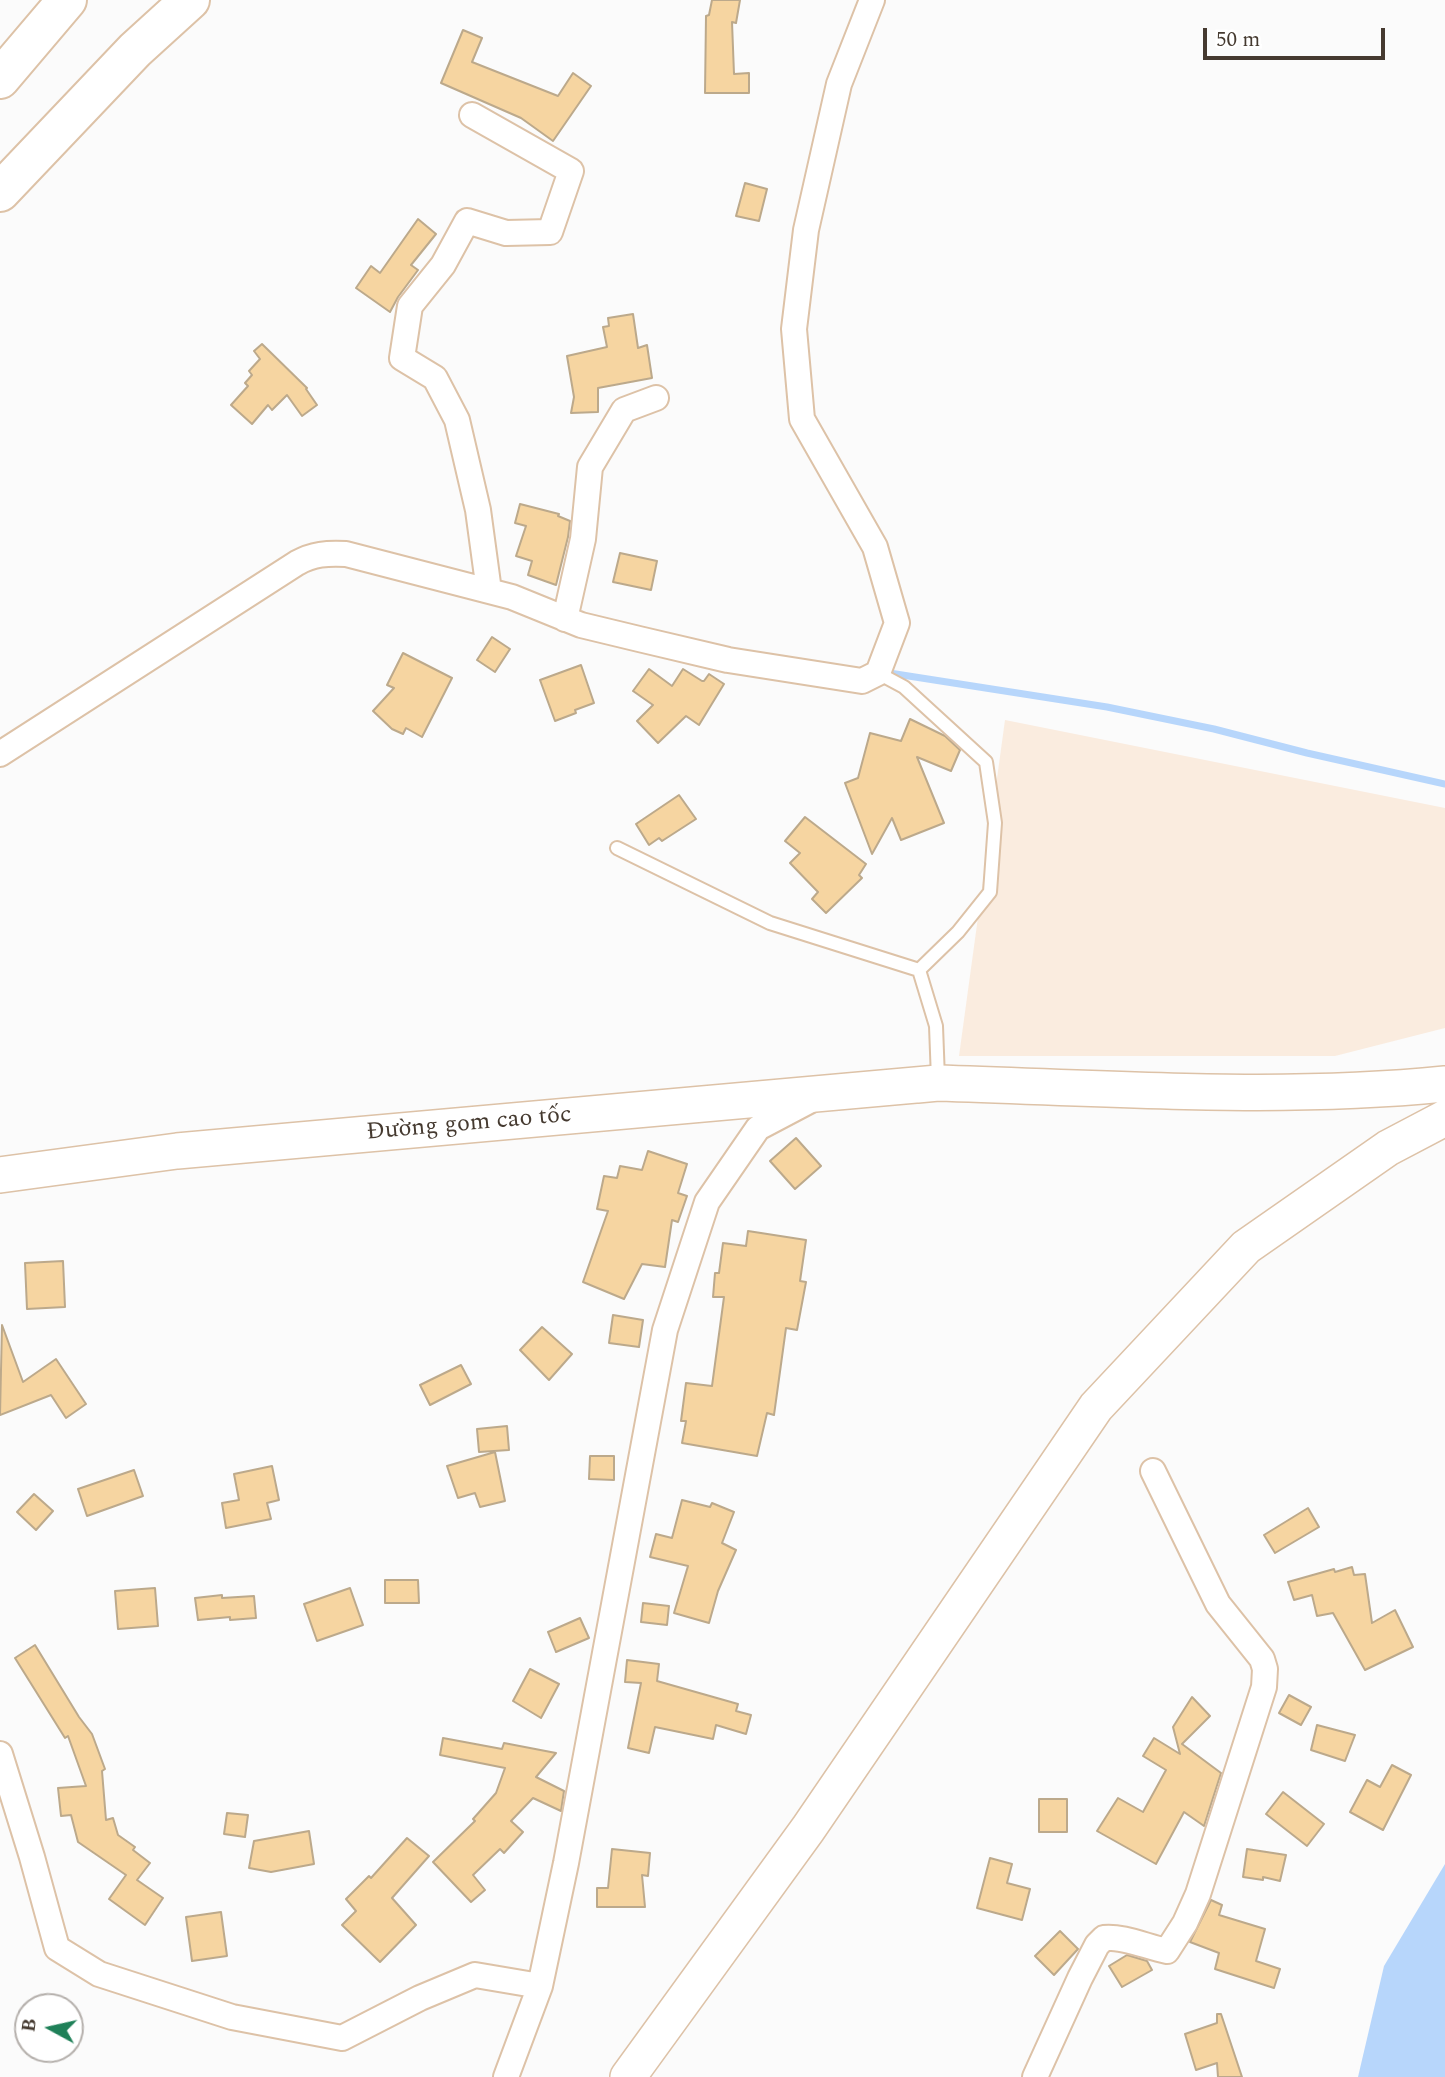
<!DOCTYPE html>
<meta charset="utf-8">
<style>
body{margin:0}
#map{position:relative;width:1445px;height:2077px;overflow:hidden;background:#fbfbfb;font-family:Spectral,serif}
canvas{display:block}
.north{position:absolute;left:14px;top:1993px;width:70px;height:70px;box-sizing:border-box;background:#fff;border:2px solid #b5b0ac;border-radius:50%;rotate:278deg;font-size:19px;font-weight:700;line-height:28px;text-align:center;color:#453a30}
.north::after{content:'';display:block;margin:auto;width:24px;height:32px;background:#1f8058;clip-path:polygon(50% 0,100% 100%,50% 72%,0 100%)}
.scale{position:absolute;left:1203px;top:28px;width:182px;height:32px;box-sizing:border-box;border:4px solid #453a30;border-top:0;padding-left:9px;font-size:21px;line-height:24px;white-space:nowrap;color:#453a30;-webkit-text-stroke:5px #fff;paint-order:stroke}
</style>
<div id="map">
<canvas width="1445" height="2077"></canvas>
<div class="north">B</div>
<div class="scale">50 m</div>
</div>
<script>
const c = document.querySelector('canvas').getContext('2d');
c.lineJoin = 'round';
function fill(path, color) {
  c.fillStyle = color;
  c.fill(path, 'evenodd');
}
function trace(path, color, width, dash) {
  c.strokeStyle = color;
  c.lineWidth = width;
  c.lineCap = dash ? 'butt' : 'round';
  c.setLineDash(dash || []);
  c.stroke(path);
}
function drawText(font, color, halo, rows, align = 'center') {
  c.font = font + ' Spectral,serif';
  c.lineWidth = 5;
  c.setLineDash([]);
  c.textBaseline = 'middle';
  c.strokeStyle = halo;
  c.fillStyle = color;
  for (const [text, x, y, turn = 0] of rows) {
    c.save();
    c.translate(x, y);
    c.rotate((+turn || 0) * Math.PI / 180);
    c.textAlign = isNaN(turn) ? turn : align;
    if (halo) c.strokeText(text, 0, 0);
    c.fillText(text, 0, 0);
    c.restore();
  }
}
const built = new Path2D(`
 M 1005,720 L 1445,808 L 1445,1028 L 1335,1056 L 959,1056 Z`);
const water = new Path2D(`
 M 1445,1864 L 1445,2077 L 1358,2077 L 1384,1966 Z`);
const stream = new Path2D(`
 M 883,672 L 1107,707 L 1214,729 L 1307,753 L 1445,784`);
const building = new Path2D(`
 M 712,0 L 740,0 L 736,23 L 732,22 L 734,74 L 749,73 L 749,93 L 705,93 L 706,16 L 709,15 Z
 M 463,30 L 482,38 L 472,62 L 558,96 L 573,73 L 591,86 L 553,141 L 521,118 L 441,83 Z
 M 745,183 L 767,189 L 759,221 L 736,216 Z
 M 418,219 L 436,234 L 411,265 L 418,270 L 398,297 L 390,312 L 356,288 L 371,266 L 380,273 Z
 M 633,314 L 638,348 L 647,345 L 652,378 L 598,388 L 598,412 L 571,413 L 574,397 L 567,356 L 607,347 L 603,327 L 609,326 L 608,318 Z
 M 262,344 L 307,388 L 306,389 L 317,405 L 302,416 L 287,395 L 272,410 L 268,405 L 252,424 L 231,405 L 248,386 L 245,383 L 252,375 L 249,371 L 260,359 L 254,351 Z
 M 520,504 L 559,514 L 558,516 L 570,521 L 568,537 L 556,585 L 528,575 L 532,561 L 516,556 L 526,526 L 515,523 Z
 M 620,553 L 657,561 L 651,590 L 613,582 Z
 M 492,637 L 510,649 L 495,672 L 477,660 Z
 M 403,653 L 452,678 L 422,737 L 406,728 L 403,734 L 392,729 L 373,711 L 394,688 L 387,685 Z
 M 581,665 L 594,703 L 575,710 L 576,713 L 555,721 L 540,680 Z
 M 649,669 L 672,686 L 683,669 L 702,681 L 704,681 L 709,674 L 724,684 L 699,725 L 686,716 L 658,743 L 637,721 L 653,705 L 633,691 Z
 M 910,719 L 945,736 L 960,750 L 951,771 L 917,757 L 944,823 L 901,840 L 892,818 L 872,854 L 845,783 L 858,778 L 870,733 L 901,741 Z
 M 679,795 L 696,819 L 662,841 L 659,838 L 649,845 L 636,824 Z
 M 805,817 L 866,864 L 859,875 L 862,878 L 826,913 L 812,899 L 818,892 L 790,863 L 800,853 L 785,841 Z
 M 796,1138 L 821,1166 L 795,1189 L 770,1161 Z
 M 648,1151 L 687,1164 L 678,1193 L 687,1196 L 678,1222 L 672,1220 L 665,1267 L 642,1264 L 624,1299 L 583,1282 L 608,1211 L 597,1209 L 604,1176 L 617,1178 L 620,1166 L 642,1170 Z
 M 748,1231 L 806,1240 L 800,1281 L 806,1282 L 797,1330 L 786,1328 L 774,1415 L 767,1413 L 757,1456 L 682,1443 L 686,1421 L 681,1421 L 686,1383 L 712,1386 L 724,1297 L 713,1297 L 715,1273 L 719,1273 L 723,1243 L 746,1246 Z
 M 63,1261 L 65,1307 L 27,1309 L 25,1263 Z
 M 613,1315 L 643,1320 L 639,1347 L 609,1343 Z
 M 2,1325 L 23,1382 L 56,1359 L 86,1404 L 66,1418 L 51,1395 L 0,1415 Z
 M 542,1327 L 572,1354 L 549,1380 L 520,1350 Z
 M 461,1365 L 471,1384 L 430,1405 L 420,1385 Z
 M 507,1426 L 509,1450 L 479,1452 L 477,1429 Z
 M 495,1452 L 505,1501 L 480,1507 L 475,1493 L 458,1498 L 447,1466 Z
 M 590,1456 L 614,1456 L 614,1480 L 589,1479 Z
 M 272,1466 L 279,1500 L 267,1503 L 271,1519 L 226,1528 L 222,1503 L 239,1500 L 234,1474 Z
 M 134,1470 L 143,1496 L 87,1516 L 78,1489 Z
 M 34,1494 L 53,1511 L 36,1530 L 17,1512 Z
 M 682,1500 L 710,1507 L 712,1503 L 734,1512 L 722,1543 L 736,1550 L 718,1591 L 709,1623 L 674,1613 L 688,1566 L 650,1557 L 656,1534 L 672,1538 Z
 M 1308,1508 L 1319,1527 L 1275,1553 L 1264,1535 Z
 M 1352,1567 L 1354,1575 L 1365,1574 L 1372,1623 L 1395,1610 L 1413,1647 L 1365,1670 L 1333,1613 L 1317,1616 L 1312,1595 L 1294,1600 L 1288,1582 L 1334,1569 L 1335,1572 Z
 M 385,1580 L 418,1580 L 419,1603 L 385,1603 Z
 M 155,1588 L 158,1626 L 118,1629 L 115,1591 Z
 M 350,1588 L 363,1625 L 317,1641 L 304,1604 Z
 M 222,1595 L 222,1598 L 254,1596 L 256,1618 L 230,1620 L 230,1617 L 198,1620 L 195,1598 Z
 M 643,1603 L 669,1606 L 667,1625 L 641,1622 Z
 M 580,1618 L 589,1638 L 556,1652 L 548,1632 Z
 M 35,1645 L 79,1717 L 92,1734 L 105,1769 L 102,1771 L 106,1820 L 113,1818 L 118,1835 L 135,1847 L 133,1850 L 150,1863 L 137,1880 L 163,1898 L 145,1925 L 109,1899 L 126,1875 L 78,1842 L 71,1815 L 61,1816 L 58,1788 L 86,1786 L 68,1736 L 65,1738 L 15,1658 Z
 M 627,1660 L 659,1664 L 657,1681 L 738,1704 L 736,1711 L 751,1715 L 746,1734 L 716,1725 L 713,1739 L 655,1727 L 649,1753 L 628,1748 L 641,1683 L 625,1682 Z
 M 530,1669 L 559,1684 L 541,1718 L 513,1701 Z
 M 1289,1695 L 1311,1707 L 1301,1725 L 1279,1713 Z
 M 1192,1697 L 1210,1716 L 1182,1744 L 1221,1773 L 1204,1826 L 1184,1812 L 1156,1864 L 1097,1831 L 1118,1798 L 1143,1812 L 1166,1770 L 1143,1756 L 1154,1738 L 1180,1754 L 1173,1727 Z
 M 1317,1725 L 1355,1735 L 1345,1761 L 1311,1750 Z
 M 443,1738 L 502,1749 L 504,1743 L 556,1753 L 536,1777 L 564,1791 L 561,1811 L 533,1798 L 511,1821 L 523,1832 L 504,1853 L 500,1849 L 473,1875 L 485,1890 L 471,1902 L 433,1862 L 475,1821 L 473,1819 L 496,1793 L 505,1768 L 440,1755 Z
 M 1392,1765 L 1411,1775 L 1383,1830 L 1350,1812 L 1367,1780 L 1380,1787 Z
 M 1283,1792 L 1324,1824 L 1307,1846 L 1266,1814 Z
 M 1039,1799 L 1067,1799 L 1067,1832 L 1039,1832 Z
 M 227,1813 L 248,1815 L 245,1837 L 224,1834 Z
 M 309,1831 L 314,1864 L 271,1872 L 249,1868 L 254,1841 Z
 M 407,1838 L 429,1856 L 392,1898 L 416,1925 L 380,1962 L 342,1925 L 356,1911 L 346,1899 L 369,1876 L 371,1878 Z
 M 612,1849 L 650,1853 L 648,1876 L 642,1875 L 645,1907 L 597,1907 L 597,1888 L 608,1888 Z
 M 1247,1849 L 1286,1855 L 1280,1881 L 1263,1877 L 1263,1880 L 1243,1877 Z
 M 990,1858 L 1012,1864 L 1007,1883 L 1030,1889 L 1022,1920 L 977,1908 Z
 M 1211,1900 L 1222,1905 L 1219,1915 L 1265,1929 L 1256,1961 L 1280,1969 L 1274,1988 L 1215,1969 L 1219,1953 L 1190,1942 Z
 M 221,1912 L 227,1956 L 192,1961 L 186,1917 Z
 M 1060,1931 L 1078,1949 L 1054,1975 L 1035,1956 Z
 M 1127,1955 L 1147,1961 L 1152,1970 L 1122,1987 L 1109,1966 Z
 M 1217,2014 L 1221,2014 L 1242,2077 L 1218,2077 L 1217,2063 L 1196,2070 L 1185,2034 L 1217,2023 Z`);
const lane = new Path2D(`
 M 878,673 L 904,687 L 986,762 L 995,823 L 990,892 L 958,932 L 919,970 L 936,1026 L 938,1079
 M 617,848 L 770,923 L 919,970`);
const street = new Path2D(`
 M 472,115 L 571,171 L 550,232 L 506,233 L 467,221 L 443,265 L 410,306 L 402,358 L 435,378 L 457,420 L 478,510 L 489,591
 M 565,619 L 583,539 L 590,467 L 624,410 L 656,398
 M 0,754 L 297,563 C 313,554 327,553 346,554 L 512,597 L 581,625 L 639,639 L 728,660 L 862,681 L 878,673 L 897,623 L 875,547 L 802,419 L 794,329 L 806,230 L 839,84 L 872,0
 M 0,1754 L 32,1857 L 57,1948 L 99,1974 L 232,2017 L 342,2038 L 420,1998 L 475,1975 L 540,1986
 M 506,2077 L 540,1986 L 566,1863 L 665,1330 L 707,1202 L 758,1128 L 813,1099
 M 1035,2077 L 1080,1978 L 1097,1945 L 1104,1938 C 1123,1936 1147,1947 1167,1951 L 1185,1923 L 1198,1894 L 1264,1687 L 1265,1669 L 1262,1659 L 1218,1604 L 1153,1471`);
const secondary = new Path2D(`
 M 917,1085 L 938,1083 C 1106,1088 1278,1101 1445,1084
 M 0,1175 L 177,1151 L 938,1083
 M 628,2077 L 808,1829 L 1096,1407 L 1246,1247 L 1388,1148 L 1445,1118`);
const highway = new Path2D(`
 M 0,79 L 67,0
 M 0,192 L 135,50 L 190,0`);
const streetNames = [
 ["Đường gom cao tốc",469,1125,-5]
];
fill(built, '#faecdf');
fill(water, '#b7d6fb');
trace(stream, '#b7d6fb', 7);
fill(building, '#f6d5a1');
trace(building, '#bca98b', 2);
trace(lane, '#ddc2a7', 16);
trace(street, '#ddc2a7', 28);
trace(secondary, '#ddc2a7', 38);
trace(highway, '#ddc2a7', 42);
trace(lane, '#fff', 12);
trace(street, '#fff', 24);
trace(secondary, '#fff', 35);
trace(highway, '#fff', 38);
drawText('24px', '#453a30', '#fff', streetNames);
</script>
